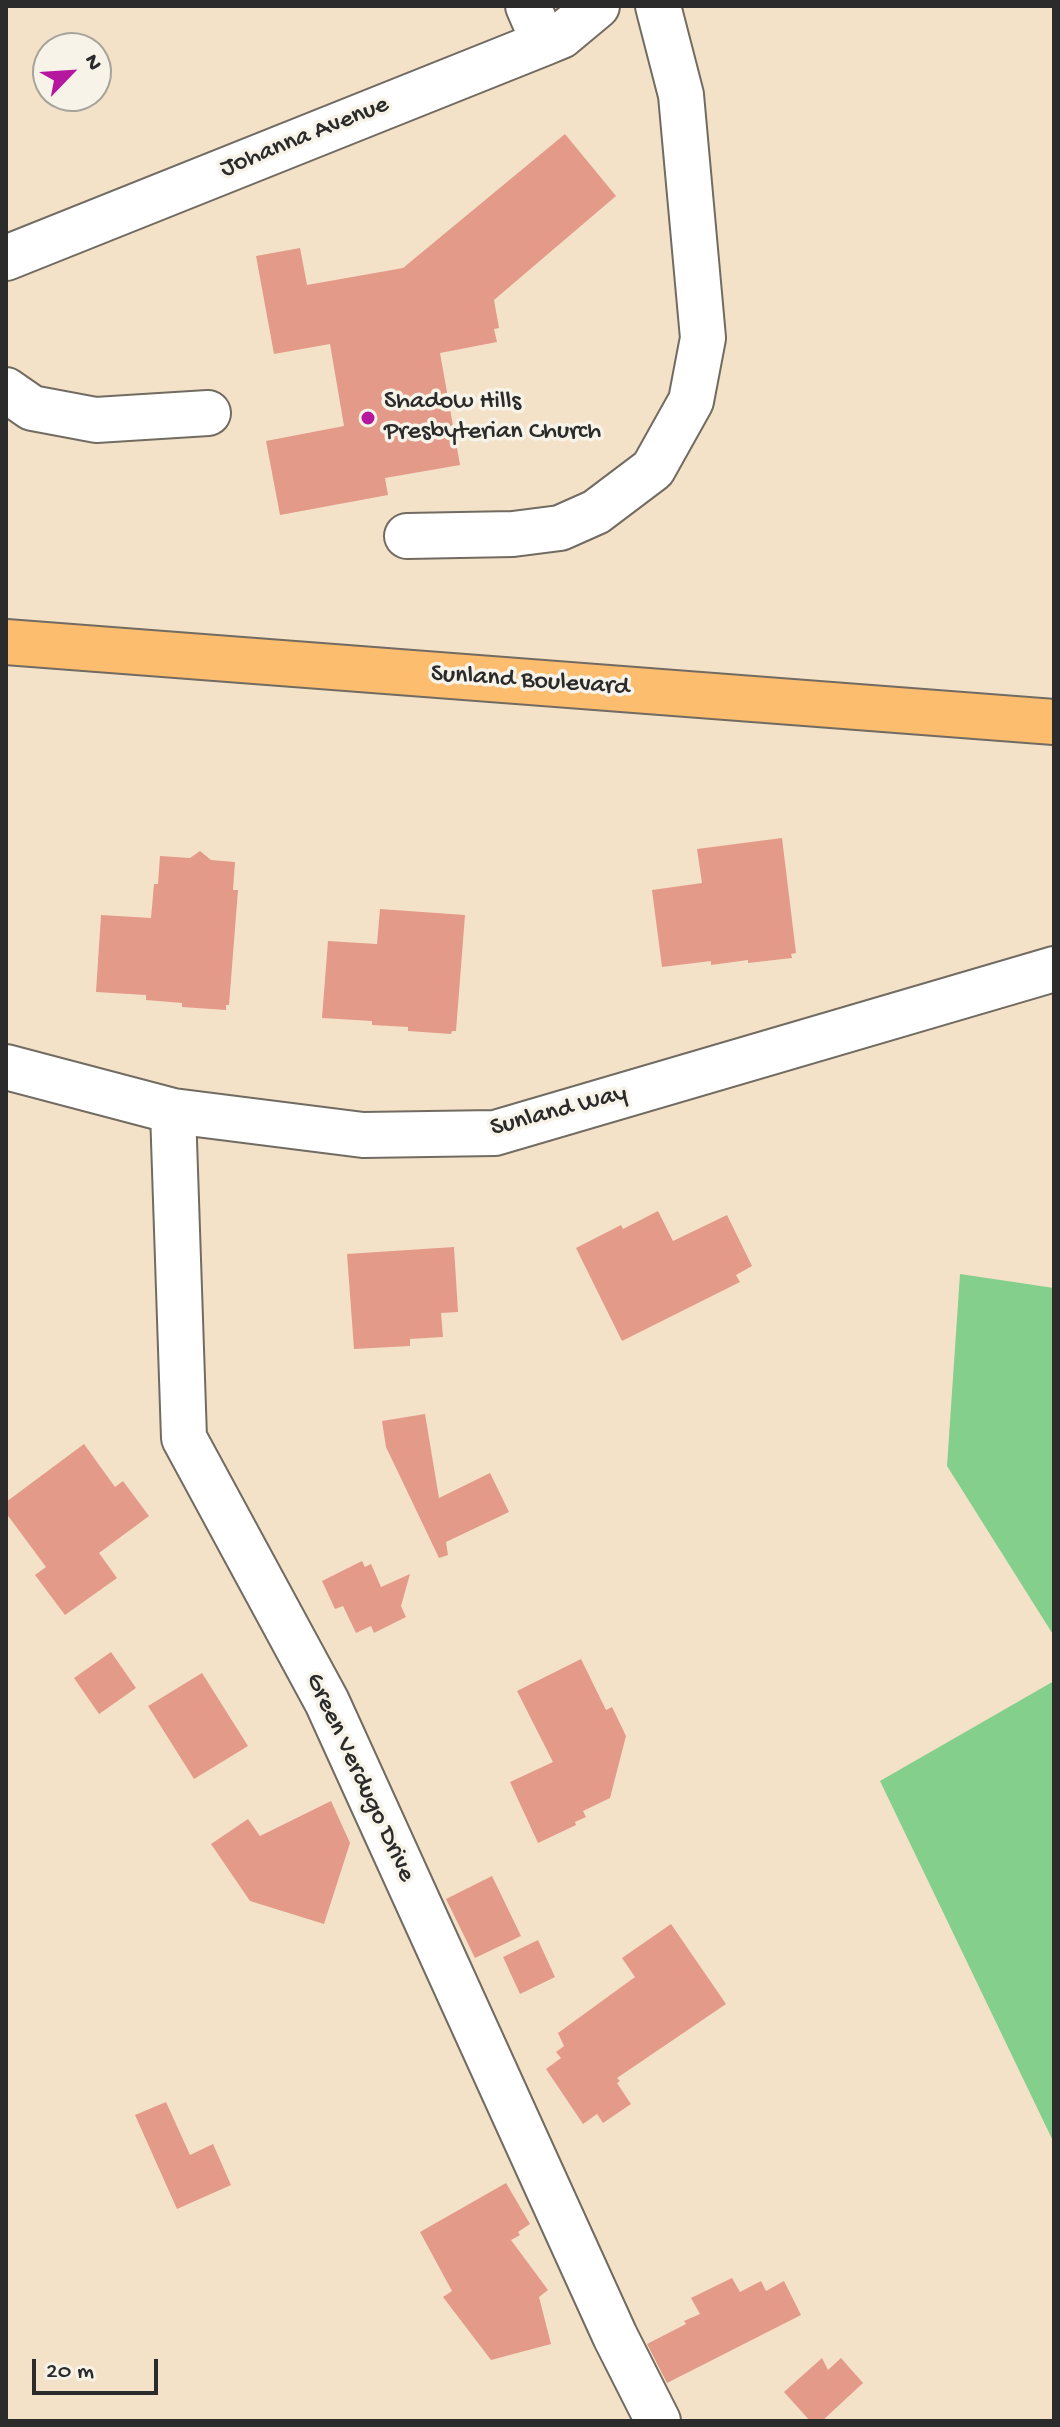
<!DOCTYPE html>
<style>
body{margin:0}
#map{position:relative;width:1060px;height:2427px;overflow:hidden;background:#f3e2c8;font-family:"Gochi Hand",sans-serif}
canvas{display:block}
.frame{position:absolute;inset:0;border:8px solid #2b2b2b;pointer-events:none}
.north{position:absolute;left:32px;top:32px;width:80px;height:80px;box-sizing:border-box;background:#f7f3e8;border:2px solid #a5a39c;border-radius:50%;rotate:65deg;font-size:22px;font-weight:700;line-height:32px;text-align:center;color:#2b2b2b}
.north::after{content:'';display:block;margin:auto;width:28px;height:36px;background:#b5179e;clip-path:polygon(50% 0,100% 100%,50% 72%,0 100%)}
.scale{position:absolute;left:32px;top:2359px;width:126px;height:36px;box-sizing:border-box;border:4px solid #2b2b2b;border-top:0;padding-left:10px;font-size:24px;line-height:28px;white-space:nowrap;color:#2b2b2b;-webkit-text-stroke:6px #f7f3e8;paint-order:stroke}
</style>
<div id="map">
<canvas width="1060" height="2427"></canvas>
<div class="frame"></div>
<div class="north">N</div>
<div class="scale">20 m</div>
</div>
<script>
const c = document.querySelector('canvas').getContext('2d');
c.lineJoin = 'round';
function fill(path, color) {
  c.fillStyle = color;
  c.fill(path, 'evenodd');
}
function trace(path, color, width, dash) {
  c.strokeStyle = color;
  c.lineWidth = width;
  c.lineCap = dash ? 'butt' : 'round';
  c.setLineDash(dash || []);
  c.stroke(path);
}
function drawText(font, color, halo, rows, align = 'center') {
  c.font = font + ' "Gochi Hand",sans-serif';
  c.lineWidth = 7;
  c.setLineDash([]);
  c.textBaseline = 'middle';
  c.strokeStyle = halo;
  c.fillStyle = color;
  for (const [text, x, y, turn = 0] of rows) {
    c.save();
    c.translate(x, y);
    c.rotate((+turn || 0) * Math.PI / 180);
    c.textAlign = isNaN(turn) ? turn : align;
    if (halo) c.strokeText(text, 0, 0);
    c.fillText(text, 0, 0);
    c.restore();
  }
}
const green = new Path2D(`
 M 960,1274 L 1054,1288 L 1054,1636 L 947,1466 Z
 M 1054,1681 L 1054,2143 L 880,1781 Z`);
const building = new Path2D(`
 M 565,134 L 616,196 L 494,300 L 499,328 L 494,329 L 497,342 L 440,353 L 460,465 L 385,478 L 388,495 L 280,515 L 266,441 L 344,426 L 330,344 L 274,354 L 256,256 L 300,248 L 307,285 L 403,268 Z
 M 782,838 L 796,953 L 791,954 L 792,958 L 748,963 L 748,960 L 711,965 L 711,961 L 662,967 L 652,890 L 702,883 L 697,849 Z
 M 200,851 L 211,860 L 235,862 L 233,890 L 238,890 L 229,1005 L 226,1005 L 226,1010 L 182,1007 L 182,1003 L 146,1000 L 146,995 L 96,992 L 101,915 L 151,918 L 154,884 L 158,884 L 160,856 L 190,858 Z
 M 380,909 L 465,915 L 456,1031 L 452,1031 L 451,1034 L 408,1031 L 408,1027 L 372,1025 L 372,1021 L 322,1018 L 328,941 L 377,944 Z
 M 658,1211 L 673,1241 L 727,1215 L 752,1266 L 736,1275 L 740,1282 L 622,1341 L 576,1248 L 621,1225 L 623,1229 Z
 M 454,1247 L 458,1312 L 441,1313 L 443,1337 L 410,1339 L 410,1346 L 354,1349 L 347,1254 Z
 M 425,1414 L 439,1498 L 490,1473 L 509,1512 L 446,1542 L 448,1555 L 439,1558 L 386,1447 L 382,1421 Z
 M 84,1444 L 115,1487 L 123,1481 L 149,1516 L 99,1553 L 117,1578 L 65,1615 L 35,1575 L 46,1567 L 6,1513 L 6,1502 Z
 M 362,1561 L 365,1567 L 371,1564 L 381,1587 L 410,1574 L 401,1606 L 406,1617 L 374,1633 L 371,1626 L 356,1633 L 343,1606 L 335,1609 L 322,1581 Z
 M 111,1652 L 136,1688 L 99,1714 L 74,1678 Z
 M 581,1659 L 606,1710 L 612,1707 L 626,1736 L 610,1798 L 583,1811 L 586,1817 L 575,1822 L 576,1825 L 538,1843 L 510,1782 L 553,1762 L 517,1691 Z
 M 202,1673 L 248,1746 L 194,1779 L 148,1706 Z
 M 331,1801 L 350,1843 L 324,1924 L 250,1901 L 211,1844 L 248,1819 L 260,1836 Z
 M 492,1876 L 521,1936 L 475,1958 L 446,1899 Z
 M 671,1924 L 726,2004 L 617,2078 L 620,2081 L 617,2083 L 631,2104 L 603,2123 L 597,2114 L 583,2124 L 546,2069 L 561,2058 L 556,2052 L 564,2046 L 558,2033 L 635,1977 L 622,1958 Z
 M 538,1940 L 555,1977 L 520,1994 L 503,1957 Z
 M 166,2102 L 190,2155 L 213,2144 L 231,2185 L 177,2209 L 135,2115 Z
 M 506,2183 L 530,2224 L 518,2232 L 520,2235 L 511,2240 L 548,2290 L 539,2297 L 551,2344 L 491,2360 L 443,2297 L 452,2291 L 420,2232 Z
 M 732,2278 L 740,2292 L 761,2281 L 766,2291 L 784,2281 L 801,2315 L 667,2383 L 647,2344 L 686,2324 L 684,2321 L 700,2314 L 691,2298 Z
 M 822,2358 L 828,2370 L 841,2358 L 863,2383 L 822,2421 L 810,2421 L 784,2392 Z`);
const minor = new Path2D(`
 M 528,6 L 544,43
 M 6,258 L 544,43 L 561,36 L 597,6
 M 6,390 L 32,408 L 96,420 L 208,413
 M 407,536 L 513,534 L 560,528 L 596,512 L 653,469 L 691,401 L 703,338 L 681,95 L 658,6
 M 6,1067 L 173,1111 L 363,1135 L 495,1133 L 1054,969
 M 173,1111 L 184,1438 L 327,1702 L 615,2336 L 658,2421`);
const major = new Path2D(`
 M 6,642 L 1054,722`);
const markers = [
 [368,418,8,"#b5179e"]
];
const streetNames = [
 ["Johanna Avenue",305,138,-22],
 ["Sunland Boulevard",530,682,4],
 ["Sunland Way",559,1112,-15],
 ["Green Verdugo Drive",359,1778,65]
];
const poiNames = [
 ["Shadow Hills",384,403],
 ["Presbyterian Church",384,433]
];
fill(green, '#84cf8c');
fill(building, '#e49a89');
trace(minor, '#716b62', 48);
trace(major, '#716b62', 48);
trace(minor, '#fff', 44);
trace(major, '#fcbd6f', 44);
for (const [x, y, r, color] of markers) {
  const dot = new Path2D();
  dot.arc(x, y, r, 0, 2 * Math.PI);
  c.fillStyle = color;
  c.fill(dot);
  trace(dot, '#f7f3e8', 3);
}
drawText('26px', '#2b2b2b', '#f7f3e8', streetNames);
drawText('26px', '#2b2b2b', '#f7f3e8', poiNames, 'left');
</script>
